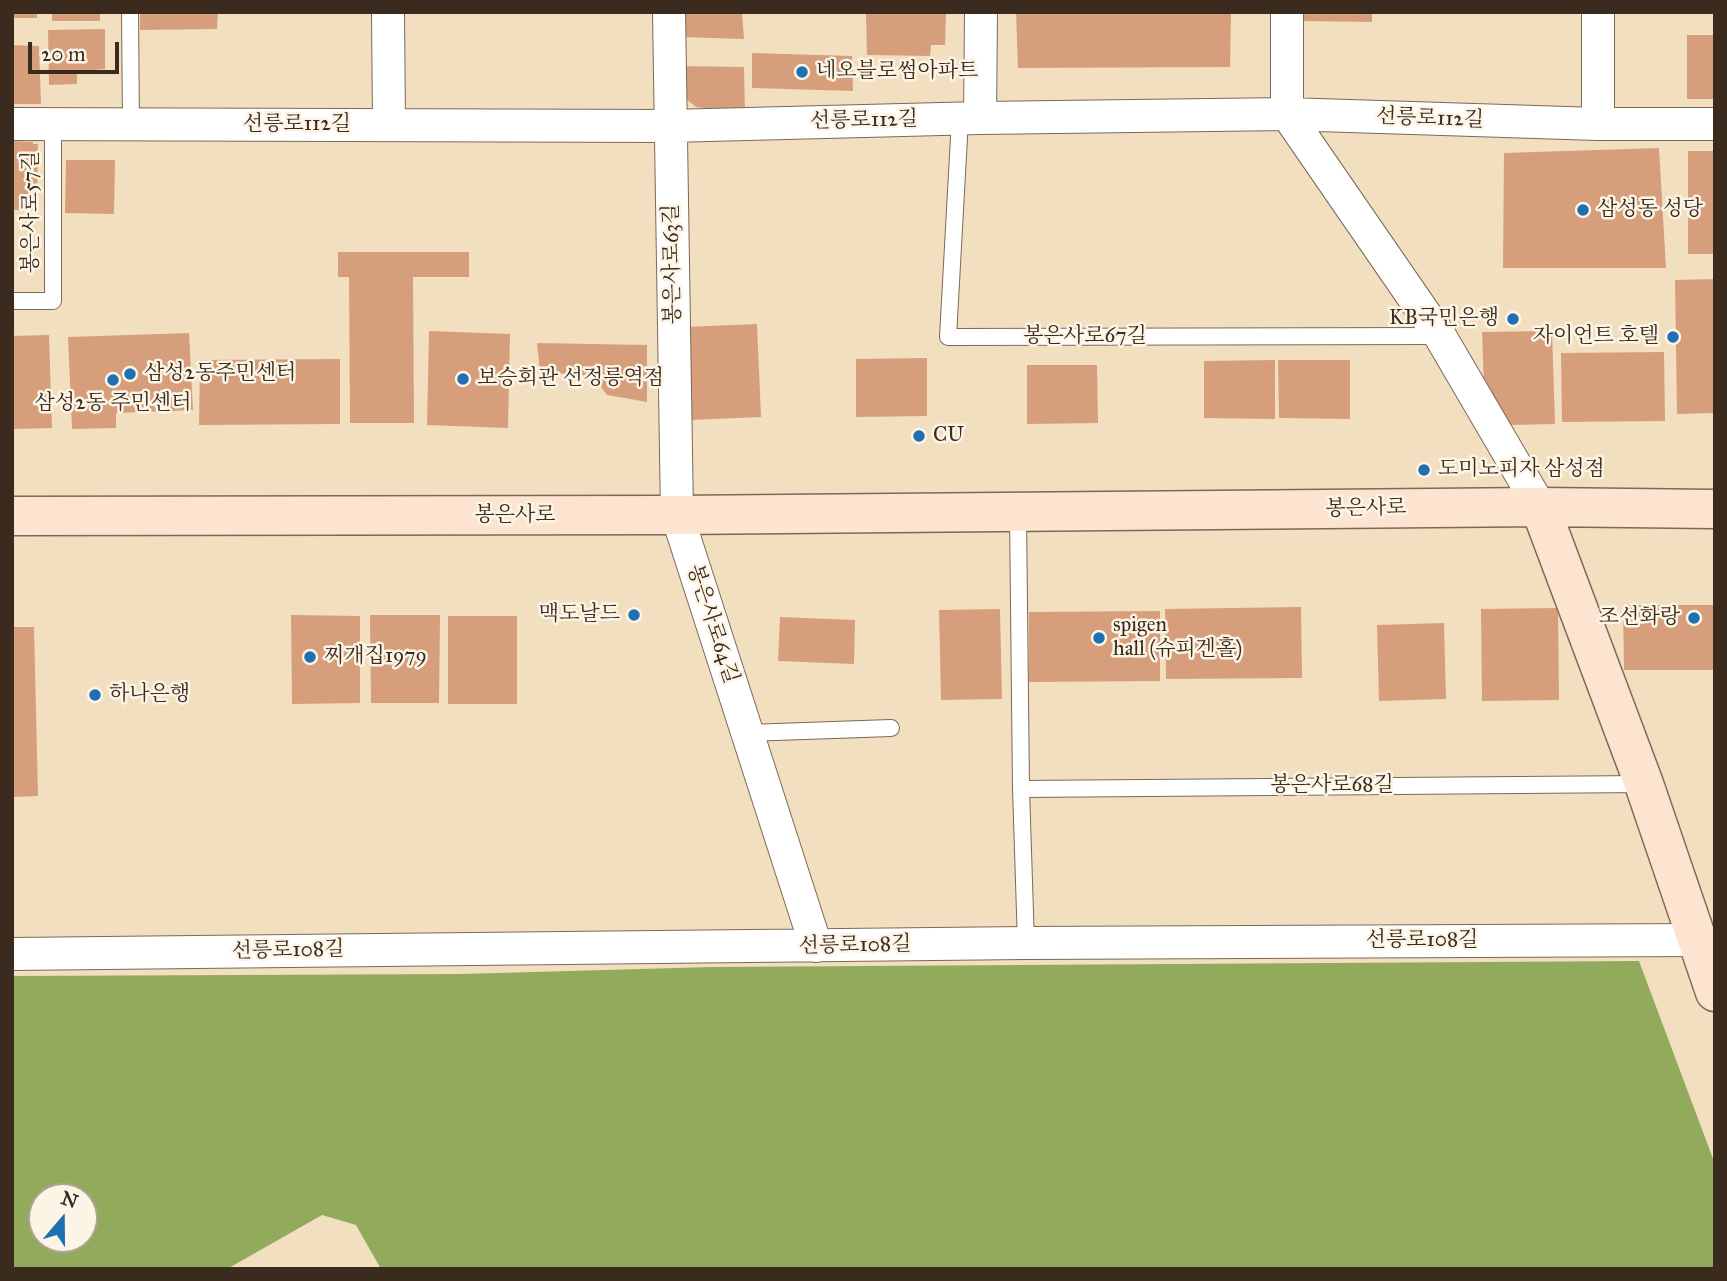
<!DOCTYPE html>
<meta charset="utf-8">
<style>
body{margin:0}
#map{position:relative;width:1727px;height:1281px;overflow:hidden;background:#f2dfc0;font-family:"IM FELL Great Primer",serif}
canvas{display:block}
.frame{position:absolute;inset:0;border:14px solid #3b2a1e;pointer-events:none}
.north{position:absolute;left:28px;top:1183px;width:70px;height:70px;box-sizing:border-box;background:#fcf5e5;border:2px solid #afa495;border-radius:50%;rotate:20deg;font-size:19px;font-weight:700;line-height:28px;text-align:center;color:#3b2a1e}
.north::after{content:'';display:block;margin:auto;width:24px;height:32px;background:#1f6fb2;clip-path:polygon(50% 0,100% 100%,50% 72%,0 100%)}
.scale{position:absolute;left:28px;top:42px;width:91px;height:32px;box-sizing:border-box;border:4px solid #3b2a1e;border-top:0;padding-left:9px;font-size:21px;line-height:24px;white-space:nowrap;color:#3b2a1e;-webkit-text-stroke:5px #fcf5e5;paint-order:stroke}
</style>
<div id="map">
<canvas width="1727" height="1281"></canvas>
<div class="frame"></div>
<div class="north">N</div>
<div class="scale">20 m</div>
</div>
<script>
const c = document.querySelector('canvas').getContext('2d');
c.lineJoin = 'round';
function fill(path, color) {
  c.fillStyle = color;
  c.fill(path, 'evenodd');
}
function trace(path, color, width, dash) {
  c.strokeStyle = color;
  c.lineWidth = width;
  c.lineCap = dash ? 'butt' : 'round';
  c.setLineDash(dash || []);
  c.stroke(path);
}
function drawText(font, color, halo, rows, align = 'center') {
  c.font = font + ' "IM FELL Great Primer","Noto Serif KR",serif';
  c.lineWidth = 5;
  c.setLineDash([]);
  c.textBaseline = 'middle';
  c.strokeStyle = halo;
  c.fillStyle = color;
  for (const [text, x, y, turn = 0] of rows) {
    c.save();
    c.translate(x, y);
    c.rotate((+turn || 0) * Math.PI / 180);
    c.textAlign = isNaN(turn) ? turn : align;
    if (halo) c.strokeText(text, 0, 0);
    c.fillText(text, 0, 0);
    c.restore();
  }
}
const forest = new Path2D(`
 M 1639,961 L 1715,1164 L 1715,1269 L 381,1269 L 356,1225 L 322,1215 L 227,1269 L 12,1269 L 12,976 L 462,974 L 712,967 ZM 42,1197 L 84,1197 L 84,1239 L 42,1239 Z`);
const building = new Path2D(`
 M 12,12 L 37,12 L 37,18 L 12,18 Z
 M 52,12 L 100,12 L 100,21 L 52,21 Z
 M 140,12 L 218,12 L 217,29 L 140,30 Z
 M 679,12 L 742,12 L 744,39 L 679,37 Z
 M 1016,12 L 1231,12 L 1230,67 L 1018,68 Z
 M 1301,12 L 1372,12 L 1372,22 L 1301,21 Z
 M 866,14 L 946,14 L 945,45 L 931,45 L 930,56 L 867,55 Z
 M 105,29 L 105,69 L 77,71 L 77,84 L 49,85 L 48,30 Z
 M 1687,35 L 1715,35 L 1715,99 L 1687,99 Z
 M 12,45 L 39,46 L 41,104 L 12,104 Z
 M 752,53 L 852,56 L 853,91 L 752,88 Z
 M 677,66 L 744,67 L 745,112 L 696,107 L 677,92 Z
 M 12,141 L 33,142 L 33,144 L 38,144 L 37,210 L 12,210 Z
 M 1659,148 L 1666,268 L 1503,268 L 1504,153 Z
 M 1688,151 L 1715,151 L 1715,254 L 1688,254 Z
 M 66,160 L 115,160 L 114,214 L 65,213 Z
 M 338,252 L 469,252 L 469,277 L 413,277 L 414,423 L 350,423 L 349,277 L 338,277 Z
 M 1715,279 L 1715,413 L 1677,414 L 1675,280 Z
 M 757,324 L 761,417 L 689,420 L 685,327 Z
 M 429,331 L 510,334 L 508,428 L 427,425 Z
 M 1552,331 L 1555,424 L 1509,425 L 1484,388 L 1482,332 Z
 M 189,333 L 193,410 L 116,413 L 116,428 L 72,429 L 68,337 Z
 M 49,335 L 52,428 L 12,429 L 12,336 Z
 M 537,343 L 647,345 L 647,402 L 607,395 L 593,376 L 540,372 Z
 M 1664,352 L 1665,421 L 1562,422 L 1561,353 Z
 M 927,358 L 927,416 L 856,417 L 856,359 Z
 M 340,359 L 340,424 L 199,425 L 200,360 Z
 M 1275,360 L 1275,419 L 1204,418 L 1204,361 Z
 M 1278,360 L 1350,360 L 1350,419 L 1279,418 Z
 M 1027,365 L 1097,365 L 1098,423 L 1027,424 Z
 M 1623,605 L 1715,605 L 1715,670 L 1624,670 Z
 M 1301,607 L 1302,678 L 1166,679 L 1165,609 Z
 M 1558,608 L 1559,700 L 1482,701 L 1481,609 Z
 M 1000,609 L 1002,699 L 941,700 L 939,610 Z
 M 1160,611 L 1160,681 L 1029,682 L 1029,612 Z
 M 291,615 L 360,616 L 360,703 L 292,704 Z
 M 370,615 L 440,615 L 439,703 L 371,703 Z
 M 448,616 L 517,616 L 517,704 L 448,704 Z
 M 780,617 L 855,620 L 854,664 L 778,661 Z
 M 1444,623 L 1446,699 L 1379,701 L 1377,625 Z
 M 12,627 L 34,627 L 38,796 L 12,797 Z`);
const lane = new Path2D(`
 M 130,12 L 131,125
 M 960,119 L 948,337 L 1440,336
 M 12,301 L 53,301 L 53,124
 M 1018,513 L 1021,789 L 1026,943
 M 747,733 L 891,728
 M 1021,789 L 1644,784`);
const street = new Path2D(`
 M 388,12 L 389,125
 M 669,12 L 677,515 L 816,946
 M 1287,12 L 1287,114 L 1440,336 L 1540,507
 M 1598,12 L 1598,124
 M 980,118 L 981,12
 M 12,124 L 670,126 L 980,118 L 1287,114 L 1598,124 L 1715,124
 M 12,954 L 1026,943 L 1698,940`);
const secondary = new Path2D(`
 M 1540,507 L 1644,784 L 1715,992
 M 12,516 L 677,515 L 1540,507 L 1715,509`);
const markers = [
 [802,72,7,"#1f6fb2"],
 [1583,210,7,"#1f6fb2"],
 [1513,319,7,"#1f6fb2"],
 [1673,337,7,"#1f6fb2"],
 [130,374,7,"#1f6fb2"],
 [463,379,7,"#1f6fb2"],
 [113,380,7,"#1f6fb2"],
 [919,436,7,"#1f6fb2"],
 [1424,470,7,"#1f6fb2"],
 [634,615,7,"#1f6fb2"],
 [1694,618,7,"#1f6fb2"],
 [1099,638,7,"#1f6fb2"],
 [310,657,7,"#1f6fb2"],
 [95,695,7,"#1f6fb2"]
];
const poiNames = [
 ["네오블로썸아파트",816,72],
 ["삼성동 성당",1597,210],
 ["KB국민은행",1499,319,"right"],
 ["자이언트 호텔",1659,337,"right"],
 ["삼성2동주민센터",144,374],
 ["보승회관 선정릉역점",477,379],
 ["삼성2동 주민센터",113,404,"center"],
 ["CU",933,436],
 ["도미노피자 삼성점",1438,470],
 ["맥도날드",620,615,"right"],
 ["조선화랑",1680,618,"right"],
 ["spigen",1113,626],
 ["hall (슈피겐홀)",1113,650],
 ["찌개집1979",324,657],
 ["하나은행",109,695]
];
const streetNames = [
 ["선릉로112길",1430,119,2],
 ["선릉로112길",864,121,-1],
 ["선릉로112길",297,125],
 ["봉은사로57길",32,212,-90],
 ["봉은사로63길",673,264,-91],
 ["봉은사로67길",1085,337],
 ["봉은사로",1366,509,-1],
 ["봉은사로",515,516],
 ["봉은사로64길",712,624,72],
 ["봉은사로68길",1332,786],
 ["선릉로108길",1422,941],
 ["선릉로108길",855,946,-1],
 ["선릉로108길",288,951,-1]
];
fill(forest, '#92aa5c');
fill(building, '#d79e7c');
trace(lane, '#7b6957', 18);
trace(street, '#7b6957', 34);
trace(secondary, '#7b6957', 41);
trace(lane, '#fff', 16);
trace(street, '#fff', 32);
trace(secondary, '#fde4d1', 38);
for (const [x, y, r, color] of markers) {
  const dot = new Path2D();
  dot.arc(x, y, r, 0, 2 * Math.PI);
  c.fillStyle = color;
  c.fill(dot);
  trace(dot, '#fcf5e5', 2.5);
}
drawText('21px', '#3b2a1e', '#fcf5e5', poiNames, 'left');
drawText('21px', '#3b2a1e', '#fcf5e5', streetNames);
</script>
